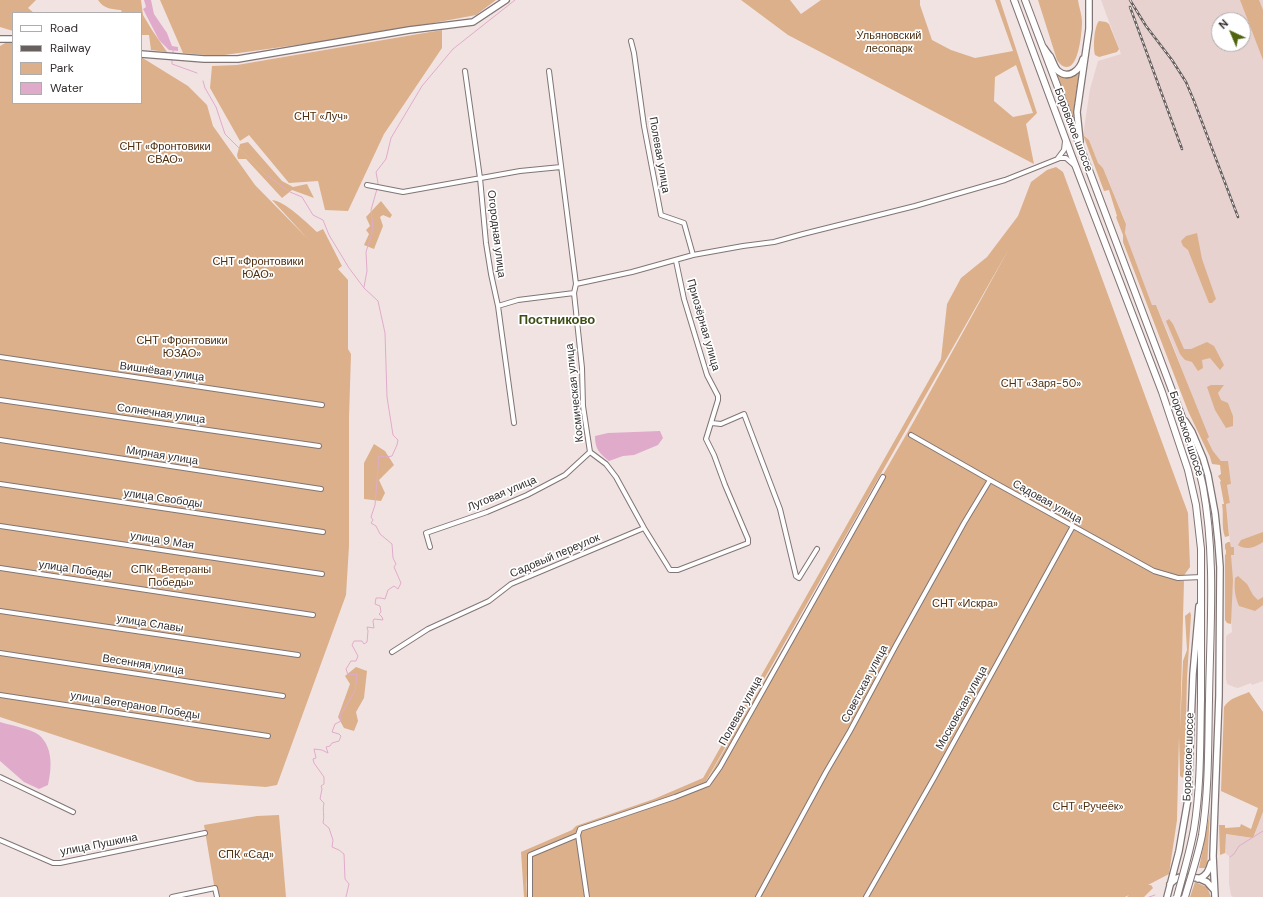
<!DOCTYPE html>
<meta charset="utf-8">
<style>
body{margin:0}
#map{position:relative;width:1263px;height:897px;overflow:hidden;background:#f1e3e2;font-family:"DM Sans",sans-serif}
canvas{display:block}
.legend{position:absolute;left:12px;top:12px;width:130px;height:92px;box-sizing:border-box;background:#fff;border:1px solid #aeacac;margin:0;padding:5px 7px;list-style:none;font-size:12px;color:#342f2f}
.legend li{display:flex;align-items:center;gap:8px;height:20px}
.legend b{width:20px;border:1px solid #aeacac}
.north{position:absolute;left:1211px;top:12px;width:40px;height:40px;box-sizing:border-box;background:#fff;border:1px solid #aeacac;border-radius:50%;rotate:316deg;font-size:11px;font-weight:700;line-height:16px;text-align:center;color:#342f2f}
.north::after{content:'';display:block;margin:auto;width:14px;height:18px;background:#506410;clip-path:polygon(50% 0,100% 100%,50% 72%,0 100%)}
</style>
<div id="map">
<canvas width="1263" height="897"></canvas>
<ul class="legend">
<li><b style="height:5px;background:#fff"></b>Road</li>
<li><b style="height:5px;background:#67605f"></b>Railway</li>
<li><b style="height:11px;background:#dcb08a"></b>Park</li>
<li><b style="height:11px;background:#e0abcb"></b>Water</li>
</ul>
<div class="north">N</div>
</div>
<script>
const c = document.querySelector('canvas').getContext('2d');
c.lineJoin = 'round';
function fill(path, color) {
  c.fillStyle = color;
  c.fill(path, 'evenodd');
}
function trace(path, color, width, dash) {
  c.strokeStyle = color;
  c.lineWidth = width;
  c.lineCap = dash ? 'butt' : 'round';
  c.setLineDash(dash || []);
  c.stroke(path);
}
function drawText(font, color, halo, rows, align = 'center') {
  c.font = font + ' "DM Sans",sans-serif';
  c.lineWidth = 3.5;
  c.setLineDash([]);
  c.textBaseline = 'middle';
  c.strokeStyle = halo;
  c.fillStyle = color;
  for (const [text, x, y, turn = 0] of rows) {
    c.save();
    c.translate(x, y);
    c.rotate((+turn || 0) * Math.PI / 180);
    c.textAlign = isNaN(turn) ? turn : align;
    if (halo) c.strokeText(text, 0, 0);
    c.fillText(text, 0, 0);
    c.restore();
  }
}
const built = new Path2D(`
 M 1101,0 L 1263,0 L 1263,681 L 1252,685 L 1251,683 L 1238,688 L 1234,687 L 1227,684 L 1226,679 L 1226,637 L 1227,635 L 1232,632 L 1231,619 L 1231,555 L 1234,555 L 1233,547 L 1231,547 L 1230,542 L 1226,504 L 1230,503 L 1227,485 L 1231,484 L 1227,461 L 1221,461 L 1213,451 L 1207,439 L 1208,437 L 1170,338 L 1156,305 L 1152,305 L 1125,233 L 1126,223 L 1103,168 L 1098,164 L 1089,140 L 1083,135 L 1090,89 L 1098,61 L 1121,54 ZM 1219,20 L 1243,20 L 1243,44 L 1219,44 Z
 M 1263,812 L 1263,897 L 1233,897 L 1231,895 L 1229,884 L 1229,856 L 1225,853 L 1225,834 L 1253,838 Z`);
const green = new Path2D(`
 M 0,0 L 36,0 L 28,8 L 34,13 L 13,13 L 13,31 L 0,27 Z
 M 98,0 L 141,0 L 143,15 L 152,30 L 167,52 L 151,50 L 149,35 L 141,35 L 141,13 L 122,13 L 121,10 C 111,9 104,9 98,0 Z
 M 160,0 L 496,0 L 476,15 L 369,35 L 217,56 L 183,53 Z
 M 741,0 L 790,0 L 801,14 L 821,0 L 920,0 L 920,5 L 932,40 L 951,50 L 975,58 L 1013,51 L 995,0 L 1000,0 L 1037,113 L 1026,124 L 1034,164 L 788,35 ZM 1016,65 L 1033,113 L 1013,117 L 994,101 L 995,77 Z
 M 1038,0 L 1078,0 C 1079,7 1082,15 1082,22 C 1082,31 1079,67 1067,67 C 1062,67 1060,64 1057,60 Z
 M 1240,0 L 1259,0 L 1263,10 L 1263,60 Z
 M 1099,21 L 1106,22 L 1109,24 L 1119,49 L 1117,52 L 1099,57 L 1095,55 C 1093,47 1094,27 1099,21 Z
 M 442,30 L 442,48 L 384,134 L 348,211 L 325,210 L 318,181 L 289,183 L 249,135 L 240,141 L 210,88 L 212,66 L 237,65 Z
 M 7,42 L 13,43 L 13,103 L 141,103 L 141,57 L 188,86 L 207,105 L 213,126 L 255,185 L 308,239 L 272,200 C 285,201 307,223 317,232 L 323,229 L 342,266 L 338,269 L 348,280 L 348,349 L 351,354 L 349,418 L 349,546 L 346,595 L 277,785 L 266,787 L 197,782 L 0,717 L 0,46 Z
 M 1079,74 L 1076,93 L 1073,116 L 1057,75 L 1069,78 Z
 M 1083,135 L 1089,140 L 1098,163 L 1103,168 L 1126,224 L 1125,233 L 1152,305 L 1156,305 L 1209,437 L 1207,439 L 1213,451 L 1221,461 L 1228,461 L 1231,484 L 1227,485 L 1230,503 L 1226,504 L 1229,536 L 1225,537 C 1221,526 1224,515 1222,504 L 1224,504 L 1220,482 L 1221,481 L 1218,476 L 1221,474 L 1220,465 L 1212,464 L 1210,457 L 1188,411 L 1123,242 L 1123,235 L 1116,217 L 1117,216 L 1109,190 L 1104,191 Z
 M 248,142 L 282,181 L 293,187 L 307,184 L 314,198 L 292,190 L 282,198 L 246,159 L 238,159 L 237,155 L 240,144 Z
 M 1056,167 L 1063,172 L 1188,513 L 1190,567 L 1180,581 L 1184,581 L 1180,730 L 1183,661 L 1187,650 L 1185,616 L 1190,612 L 1191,615 L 1187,678 L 1185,764 L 1183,778 L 1180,776 L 1179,737 L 1177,820 L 1169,874 L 1148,885 L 1151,885 L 1153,888 L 1144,897 L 1127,897 L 1129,895 L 1125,897 L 528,897 L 526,874 L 527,897 L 524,897 L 521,852 L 572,830 L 576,826 L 654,799 L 703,778 L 941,359 L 947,304 L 961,278 L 987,257 L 1018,216 L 1031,182 L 1047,170 ZM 1010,247 L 914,421 L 706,782 L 706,781 Z
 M 381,201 L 392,215 L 390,218 L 383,215 L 380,217 L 383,226 L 374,249 L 364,245 L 369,234 L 366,230 L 370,226 L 366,217 Z
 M 1197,233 L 1202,259 L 1216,299 L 1212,303 L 1209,303 L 1188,250 L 1183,246 L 1181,241 L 1186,236 Z
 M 1169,319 L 1173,324 L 1184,349 L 1191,349 L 1207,342 L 1214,346 L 1224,365 L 1220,370 L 1210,358 L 1202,360 L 1203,368 L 1198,371 L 1192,362 L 1185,360 L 1180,354 L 1166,321 Z
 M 1211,385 L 1224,385 L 1218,393 L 1221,400 L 1228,403 L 1233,416 L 1233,426 L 1226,428 L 1215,410 L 1207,387 Z
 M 374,444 L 385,451 L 394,465 L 379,480 L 385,493 L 381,501 L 364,499 L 364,463 Z
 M 1263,532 L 1263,542 C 1256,547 1246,551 1238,545 L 1241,540 Z
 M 1228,542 L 1230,542 L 1231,547 L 1234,547 L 1234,555 L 1231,555 L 1233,580 L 1231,624 L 1227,623 L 1225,620 L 1225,555 L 1226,554 L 1226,550 L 1225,549 L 1225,544 Z
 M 1238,576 L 1247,584 L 1253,595 L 1258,600 L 1263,597 L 1263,605 L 1255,611 L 1239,606 C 1235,596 1234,590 1235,578 Z
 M 356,667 L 367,671 L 364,698 L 356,712 L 358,721 L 354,731 L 344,728 L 338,717 L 350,684 L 345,676 Z
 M 1249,692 L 1263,712 L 1263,812 L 1253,838 L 1226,834 L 1225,853 L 1220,855 L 1219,825 L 1225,825 L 1225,828 L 1240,827 L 1241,824 L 1251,829 L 1258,808 L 1221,791 L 1224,707 C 1229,698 1240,696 1249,692 Z
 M 1210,811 L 1207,868 L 1199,868 L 1206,833 Z
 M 279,815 L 286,897 L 216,897 L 204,825 L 257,816 Z
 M 1195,882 L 1207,887 L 1211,897 L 1190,897 Z`);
const water = new Path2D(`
 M 144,0 L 151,0 L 154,14 L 167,33 L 172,46 L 178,47 L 178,51 L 169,50 L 159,40 L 143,9 L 146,7 Z
 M 660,431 L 663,438 L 658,445 L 634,455 L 623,456 L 609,461 C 599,453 595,449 595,436 L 608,433 Z
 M 0,722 C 10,725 31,729 39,735 C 53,747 52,768 48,785 L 39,789 L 24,782 L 0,761 Z`);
const stream = new Path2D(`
 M 173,50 L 173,53
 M 172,59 L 172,64 L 197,73
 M 203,81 L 205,88 L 216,107 L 225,134 L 265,174 L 290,192 L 302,197 L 313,215 L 323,220 L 329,235 L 349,268 L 364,288 L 378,301 L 385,333 L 387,397 L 393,435 L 398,440 L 397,445 L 392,456 L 386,457 L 379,456 L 375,505 L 371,517 L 373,520 L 371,523 L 376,526 L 380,534 L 392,544 L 393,558 L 396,564 L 394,567 L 401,583 L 398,589 L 394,586 L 388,590 L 385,599 L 381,598 L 376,598 L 375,604 L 380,606 L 381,612 L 379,614 L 382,617 L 383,620 L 374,619 L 373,621 L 374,628 L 367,627 L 368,631 L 367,642 L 364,644 L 362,641 L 354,641 L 352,645 L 358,656 L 356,661 L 351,661 L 346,669 L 348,675 L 357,674 L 355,691 L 340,716 L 341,721 L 335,724 L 332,732 L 339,734 L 341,736 L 339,741 L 332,743 L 330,746 L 326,747 L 328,753 L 322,750 L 314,749 L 316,758 L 313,759 L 314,763 L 324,777 L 324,784 L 321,786 L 322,789 L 320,799 L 324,803 C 322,809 325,816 323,823 L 329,828 L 333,840 L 332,847 L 339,850 L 344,854 L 345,879 L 349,884 L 346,897
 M 377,186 L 378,183 L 376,172 L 386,159 L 391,138 L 422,86 L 453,49 L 515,0
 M 364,287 L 367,271 L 366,252 L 373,229 L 371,210 L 377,189
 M 1230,857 L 1234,854 L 1239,846 L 1263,831
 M 1149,897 L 1155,895`);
const street = new Path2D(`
 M 631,41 L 634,53 L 644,126 L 661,215 L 684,223 L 693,255
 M 465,71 L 480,178 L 486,243 L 491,274 L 498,306 L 514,423
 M 549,71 L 576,284 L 574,293 L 582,368 L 583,406 L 590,452 L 606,464 L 616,477 L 644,528 L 667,565 L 670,570 L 678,570 L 748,543 L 748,539 L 725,485 L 714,455 L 706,439 L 718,400 L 718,396 L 707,375 L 684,299 L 676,261
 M 1058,158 L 1064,150 L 1065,141
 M 367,185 L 403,192 L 520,171 L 561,167
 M 576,284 L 632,272 L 693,255 L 743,246 L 774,242 L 803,234 L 915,206 L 1005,180 L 1060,158 L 1066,158 L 1074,165
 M 498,306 L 518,300 L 574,293
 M 0,357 L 322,405
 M 0,400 L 319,446
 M 712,423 L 721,424 L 744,414 L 780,509 L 796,576 L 799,578 L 817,549
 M 911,435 L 990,480 L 1154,571 L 1178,578 L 1202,577
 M 0,440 L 321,489
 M 0,484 L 323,532
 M 0,526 L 322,574
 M 430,547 L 426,533 L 487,512 L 527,495 L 565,475 L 590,452
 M 0,568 L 313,615
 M 0,611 L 298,655
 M 392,652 L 428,629 L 489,601 L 511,584 L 644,528
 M 0,653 L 283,696
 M 0,695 L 268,736
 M 0,777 L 73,812
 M 578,835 L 587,897
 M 0,840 L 53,863 L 60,863 L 205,833
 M 172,897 L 215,888 L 217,897
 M 530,897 L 530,855 L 578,835 L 580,829 L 675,797 L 708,784 L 720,767 L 883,477
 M 758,897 L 826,772 L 850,731 L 895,647 L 964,523 L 990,480
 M 866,897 L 934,778 L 1073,526`);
const secondary = new Path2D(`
 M 0,39 L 13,39
 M 1044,48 C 1046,51 1048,54 1050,56 C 1053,61 1054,67 1058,71 C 1069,80 1080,70 1083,59
 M 141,54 L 204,59 L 238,59 L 409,30 L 473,22 L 506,0
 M 1080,141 L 1077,112 L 1089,29 L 1089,0
 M 1185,421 L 1192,432 L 1203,458 L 1208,475 L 1215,513 L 1218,541 L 1220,567 L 1219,696 L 1213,856 L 1215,897
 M 1198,879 C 1207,876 1209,870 1211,863
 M 1170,884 L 1177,878 L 1180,877 L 1198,878 L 1207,882 L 1214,890
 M 1167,897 L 1179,851 L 1188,799 L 1193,674 L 1199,606`);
const primary = new Path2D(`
 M 1014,0 L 1071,154 L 1162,392 L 1188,470 L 1196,505 L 1201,549 L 1201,700
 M 1025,0 L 1182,417 C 1190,440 1198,463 1203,487 C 1216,557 1210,629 1209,700`);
const rail = new Path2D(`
 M 1130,0 L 1146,26 L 1172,60 L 1186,82 L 1194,101 L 1238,217
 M 1130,7 L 1182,149`);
const primaryBridge = new Path2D(`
 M 1177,897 C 1183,874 1190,852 1194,829 C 1201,786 1200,743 1201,700
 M 1185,897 C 1191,876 1198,856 1202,835 C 1209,790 1208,745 1209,700`);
const parkNames = [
 ["Ульяновский",889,36],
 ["лесопарк",889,49],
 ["СНТ «Луч»",321,117],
 ["СНТ «Фронтовики",165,147],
 ["СВАО»",165,160],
 ["СНТ «Фронтовики",258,262],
 ["ЮАО»",258,275],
 ["СНТ «Фронтовики",182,341],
 ["ЮЗАО»",182,354],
 ["СНТ «Заря-50»",1041,384],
 ["СПК «Ветераны",171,570],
 ["Победы»",171,583],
 ["СНТ «Искра»",965,604],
 ["СНТ «Ручеёк»",1088,807],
 ["СПК «Сад»",246,855]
];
const streetNames = [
 ["Боровское шоссе",1073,130,69],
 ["Полевая улица",659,155,80],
 ["Огородная улица",496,234,83],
 ["Приозёрная улица",703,325,74],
 ["Вишнёвая улица",162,372,8],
 ["Космическая улица",575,393,-96],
 ["Солнечная улица",161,414,8],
 ["Боровское шоссе",1186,434,72],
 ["Мирная улица",162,456,9],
 ["Луговая улица",502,494,-23],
 ["улица Свободы",163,499,8],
 ["Садовая улица",1047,502,29],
 ["улица 9 Мая",162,541,9],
 ["Садовый переулок",555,556,-23],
 ["улица Победы",75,570,8],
 ["улица Славы",150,624,9],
 ["Весенняя улица",143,665,9],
 ["Советская улица",865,684,-62],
 ["улица Ветеранов Победы",135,706,9],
 ["Московская улица",962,708,-61],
 ["Полевая улица",741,711,-61],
 ["Боровское шоссе",1189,757,-88],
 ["улица Пушкина",99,845,-11]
];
const quarterNames = [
 ["Постниково",557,321]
];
fill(built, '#e8d2d0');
fill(green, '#dcb08a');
fill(water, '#e0abcb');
trace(stream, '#e0abcb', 1);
trace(street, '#817575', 6);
trace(secondary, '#817575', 8);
trace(primary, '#817575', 8);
trace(street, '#fff', 4);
trace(secondary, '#fff', 5.5);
trace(primary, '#fff', 6);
trace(rail, '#67605f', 2.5);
trace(rail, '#fff', 1, [3]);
trace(primaryBridge, '#817575', 8, []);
trace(primaryBridge, '#fff', 6);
drawText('11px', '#4d2e0f', '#fff', parkNames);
drawText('11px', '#342f2f', '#fff', streetNames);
drawText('bold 13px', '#3e4c16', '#fff', quarterNames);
</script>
